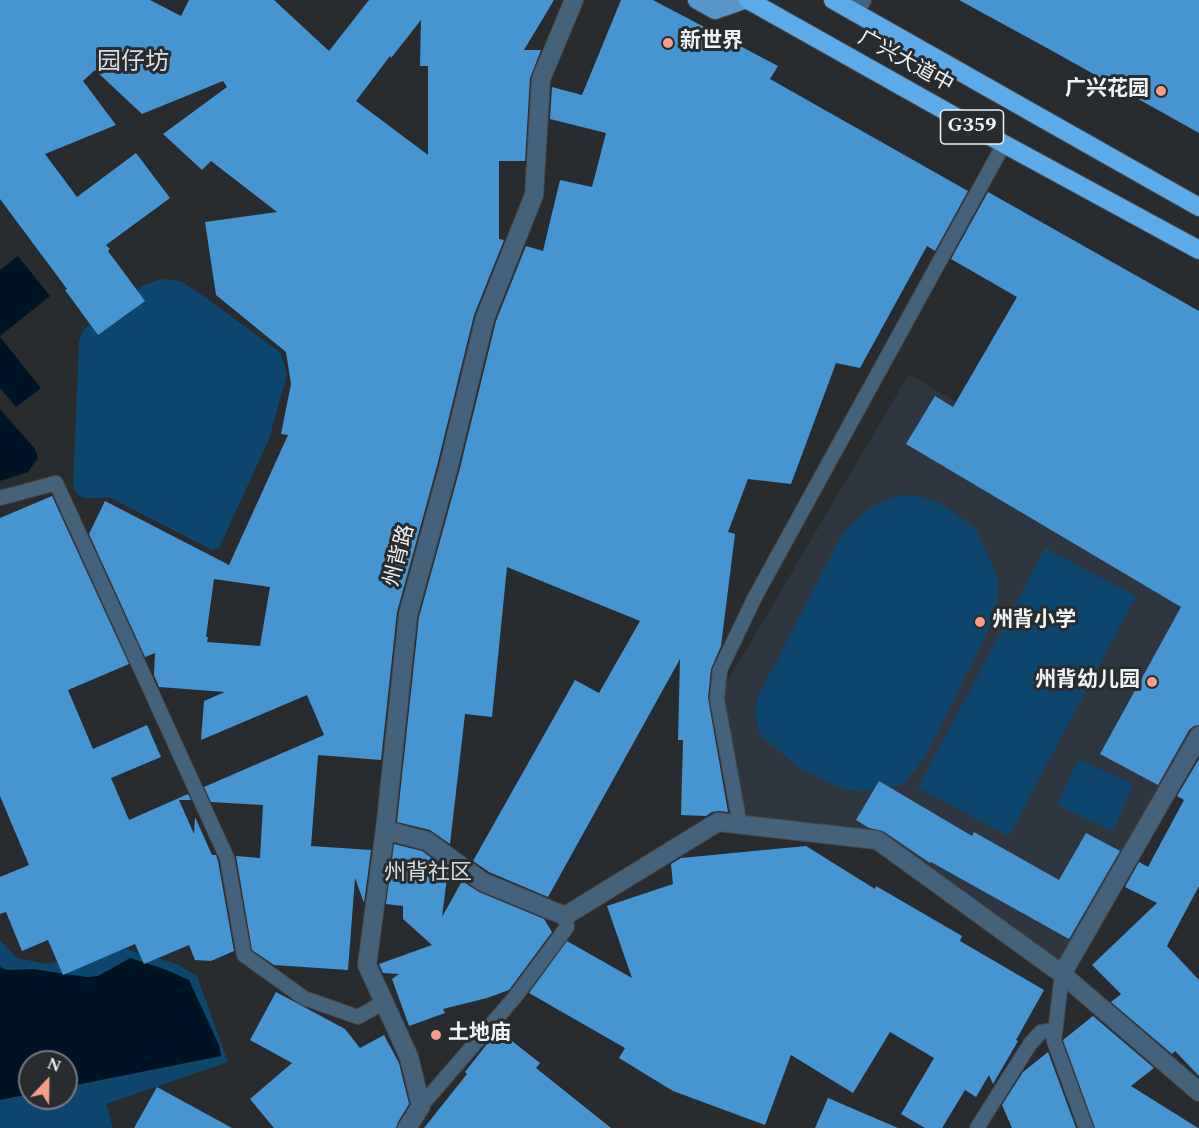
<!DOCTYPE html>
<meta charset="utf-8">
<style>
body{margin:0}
#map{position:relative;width:1199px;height:1128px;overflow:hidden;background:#282c2f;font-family:Spectral,serif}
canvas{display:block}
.north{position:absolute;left:18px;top:1050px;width:60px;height:60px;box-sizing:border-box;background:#282c2f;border:2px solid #787b7e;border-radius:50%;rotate:22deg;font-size:16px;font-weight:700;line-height:24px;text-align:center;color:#eff2f4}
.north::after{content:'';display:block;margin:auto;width:21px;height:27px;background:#f49e8a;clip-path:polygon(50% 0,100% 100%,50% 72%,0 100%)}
</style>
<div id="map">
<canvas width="1199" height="1128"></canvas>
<div class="north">N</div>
</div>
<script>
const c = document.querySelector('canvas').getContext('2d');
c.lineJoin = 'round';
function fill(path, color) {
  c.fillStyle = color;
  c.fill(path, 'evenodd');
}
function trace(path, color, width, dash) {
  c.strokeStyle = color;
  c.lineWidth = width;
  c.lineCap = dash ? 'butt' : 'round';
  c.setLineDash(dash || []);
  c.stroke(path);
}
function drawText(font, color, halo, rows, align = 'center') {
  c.font = font + ' Spectral,"Noto Sans SC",serif';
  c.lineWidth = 6;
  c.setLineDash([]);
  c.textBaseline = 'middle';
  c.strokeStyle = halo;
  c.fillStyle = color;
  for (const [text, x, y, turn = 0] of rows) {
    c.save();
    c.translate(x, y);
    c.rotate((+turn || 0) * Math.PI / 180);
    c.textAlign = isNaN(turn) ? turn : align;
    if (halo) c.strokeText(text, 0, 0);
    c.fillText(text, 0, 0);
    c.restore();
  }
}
const built = new Path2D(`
 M 909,374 L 1199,546 L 1199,736 L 1062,974 L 877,840 L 740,825 L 717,699 Z`);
const green = new Path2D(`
 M 160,279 L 180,281 L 199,293 L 280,352 L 287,374 L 269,439 L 219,548 L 212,550 L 111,498 C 102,497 86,500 79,496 C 77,493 75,490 73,487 L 79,342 L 83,330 L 144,285 Z
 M 900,495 L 919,496 L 943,504 L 976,529 L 998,578 L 997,612 L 925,757 L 904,784 L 860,792 L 837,787 L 800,768 L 760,735 L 756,718 L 757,698 L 844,531 L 872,506 Z
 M 1045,548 L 1136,596 L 1009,836 L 918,788 Z
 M 1078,759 L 1133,784 L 1113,831 L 1057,805 Z
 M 0,940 L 17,958 L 46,964 L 125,949 L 177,964 L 197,976 L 228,1062 L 106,1104 L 113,1128 L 0,1128 ZM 30,1062 L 66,1062 L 66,1098 L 30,1098 Z`);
const water = new Path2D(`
 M 18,256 L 50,296 L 0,336 L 0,270 Z
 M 0,337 L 41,388 L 16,407 L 0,388 Z
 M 0,409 L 35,449 L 38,458 L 28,472 L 0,481 Z
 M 130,958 L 164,969 L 189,980 L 219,1045 L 221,1056 L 66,1087 L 66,1062 L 30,1062 L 30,1094 L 0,1100 L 0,967 L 7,970 L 32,969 L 87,977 L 98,976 Z`);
const building = new Path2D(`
 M 0,0 L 150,0 L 181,16 L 189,0 L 274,0 L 329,51 L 369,0 L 554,0 L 524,50 L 541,50 L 530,78 L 525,161 L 499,161 L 499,239 L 504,240 L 474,315 L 437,466 L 397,612 L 381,760 L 318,755 L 311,846 L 371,850 L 364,903 L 355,878 L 348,970 L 274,965 L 252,950 L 236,856 L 260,858 L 263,805 L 211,802 L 204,787 L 324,735 L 307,695 L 201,740 L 204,701 L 225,692 L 159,687 L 154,675 L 155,653 L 145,657 L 89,534 L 105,501 L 229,565 L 288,435 L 281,434 L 291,384 L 286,352 L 216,295 L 205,222 L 277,212 L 211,161 L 202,170 L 163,134 L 227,87 L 223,81 L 142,114 L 95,70 L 83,81 L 116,125 L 45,154 L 77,197 L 136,153 L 170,198 L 106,245 L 110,249 L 108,251 L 145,301 L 98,335 L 65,290 L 67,289 L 0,199 ZM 421,20 L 420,66 L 428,66 L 428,155 L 356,101 L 390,56 L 391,58 ZM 214,579 L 270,587 L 260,646 L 207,642 L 208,637 L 206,637 Z
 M 621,0 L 653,0 L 778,66 L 770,79 L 968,191 L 935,251 L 927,246 L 860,368 L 836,363 L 791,484 L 748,479 L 728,532 L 735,534 L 721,646 L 711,669 L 708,698 L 728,812 L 719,811 L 712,812 L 706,816 L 681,815 L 683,740 L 678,740 L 680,659 L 548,897 L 489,872 L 473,861 L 575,680 L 599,693 L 640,621 L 507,567 L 492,717 L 465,714 L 450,844 L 430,830 L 397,822 L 419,617 L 459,472 L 496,321 L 526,246 L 543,251 L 560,180 L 592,187 L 606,133 L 550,119 L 552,87 L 582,95 Z
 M 959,0 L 1199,0 L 1199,133 L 1047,48 Z
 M 988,192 L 1199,311 L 1199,725 L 1194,726 L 1189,730 L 1158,785 L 1100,754 L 1181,607 L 906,444 L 935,396 L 953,407 L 1017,297 L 951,259 Z
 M 52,496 L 129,664 L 68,690 L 93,749 L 147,725 L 161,757 L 111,778 L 129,820 L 188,794 L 191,800 L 179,800 L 194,834 L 195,817 L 212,855 L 216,855 L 218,861 L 234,951 L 211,961 L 195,960 L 189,945 L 144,964 L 135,944 L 63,975 L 48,940 L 22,951 L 6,912 L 0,914 L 0,877 L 29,865 L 0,796 L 0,518 Z
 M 1199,759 L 1199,886 L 1167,946 L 1199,980 L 1199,1076 L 1175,1051 L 1172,1054 L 1111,1002 L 1121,994 L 1092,965 L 1157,903 L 1125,887 L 1139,862 L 1148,867 L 1184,800 L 1177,796 Z
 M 879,781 L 972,836 L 974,832 L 1059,880 L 1086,833 L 1120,851 L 1069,939 L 931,862 L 930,863 L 883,831 L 869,828 L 856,820 Z
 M 394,844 L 422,851 L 448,870 L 442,917 L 462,881 L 479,892 L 544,919 L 552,932 L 509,990 L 487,998 L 443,1009 L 445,1013 L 409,1026 L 392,979 L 399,974 L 383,973 L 379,964 L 432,945 L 403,919 L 403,906 L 386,904 Z
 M 806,846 L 875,889 L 876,886 L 962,936 L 960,941 L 1044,990 L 1016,1040 L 1018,1041 L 993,1084 L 989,1075 L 976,1097 L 965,1090 L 942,1128 L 925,1128 L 901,1114 L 934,1058 L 890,1032 L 853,1093 L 791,1055 L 765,1125 L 673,1091 L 619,1058 L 625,1048 L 529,993 L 567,941 L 632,978 L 607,906 L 673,884 L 671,864 L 681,858 Z
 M 276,992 L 345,1029 L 360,1048 L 384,1035 L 399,1063 L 409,1104 L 398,1122 L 396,1128 L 274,1128 L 250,1099 L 292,1063 L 250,1040 Z
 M 1093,1016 L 1154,1068 L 1131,1086 L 1198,1128 L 1095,1128 L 1063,1040 Z
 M 498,1030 L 540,1063 L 536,1068 L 611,1128 L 424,1128 L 467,1074 L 465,1072 Z
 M 1048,1052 L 1076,1128 L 1012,1128 L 1002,1105 L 1023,1072 Z
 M 157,1087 L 232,1128 L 134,1128 Z
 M 828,1098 L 898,1128 L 815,1128 Z`);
const lane = new Path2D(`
 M 0,498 L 56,483 L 227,858 L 244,955 L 304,998 L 358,1017 L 384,1002
 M 740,825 L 717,699 L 720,670 L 755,597 L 1004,144
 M 1062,974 L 1054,1041 L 1086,1128
 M 421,1106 L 515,997 L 567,927 L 565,916
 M 977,1128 L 1030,1044 L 1041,1032 L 1055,1030`);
const street = new Path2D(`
 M 854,12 L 862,0
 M 385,830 L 427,841 L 483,882 L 565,916 L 718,822 L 877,840 L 1062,974 L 1199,736
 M 1062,974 L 1199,1092
 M 407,1128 L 421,1106 L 409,1057 L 367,965 L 385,830 L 408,615 L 448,469 L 485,318 L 534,195 L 541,79 L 574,0`);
const primary = new Path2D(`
 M 697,0 L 715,10 L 744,0`);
const highway = new Path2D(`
 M 748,0 L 1004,144 L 1199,250
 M 833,0 L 1199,207`);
const markers = [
 [668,43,6,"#f49e8a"],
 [1161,91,6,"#f49e8a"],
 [980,622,6,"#f49e8a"],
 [1152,682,6,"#f49e8a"],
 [436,1035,6,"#f49e8a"]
];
const shields = [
 [972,127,63]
];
const shieldNames = [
 ["G359",972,127]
];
const poiNames = [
 ["新世界",680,43],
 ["广兴花园",1149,91,"right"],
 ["州背小学",992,622],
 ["州背幼儿园",1140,682,"right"],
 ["土地庙",448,1035]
];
const streetNames = [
 ["广兴大道中",905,63,29],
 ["州背路",401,556,-75]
];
const neighbourhoodNames = [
 ["州背社区",428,875]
];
const quarterNames = [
 ["园仔坊",133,64]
];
fill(built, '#2e373f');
fill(green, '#0e476d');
fill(water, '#001325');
fill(building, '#4695d0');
trace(lane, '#44484b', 16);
trace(street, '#44484b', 20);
trace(primary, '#44484b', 20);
trace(highway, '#44484b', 20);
trace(lane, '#44627a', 14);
trace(street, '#44627a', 18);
trace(primary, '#5696c9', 18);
trace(highway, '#5cabe8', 18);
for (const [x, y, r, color] of markers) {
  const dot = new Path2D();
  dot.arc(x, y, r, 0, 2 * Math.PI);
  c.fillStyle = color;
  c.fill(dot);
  trace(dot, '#282c2f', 2);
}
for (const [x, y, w] of shields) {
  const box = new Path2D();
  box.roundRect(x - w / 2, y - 17, w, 34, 4.5);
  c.fillStyle = '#282c2f';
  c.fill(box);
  trace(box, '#eff2f4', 1.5);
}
drawText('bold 20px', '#eff2f4', null, shieldNames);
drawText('bold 21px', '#eff2f4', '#282c2f', poiNames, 'left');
drawText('21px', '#eff2f4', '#282c2f', streetNames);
drawText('22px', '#d8dee2', '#282c2f', neighbourhoodNames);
drawText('24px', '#d8dee2', '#282c2f', quarterNames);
</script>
